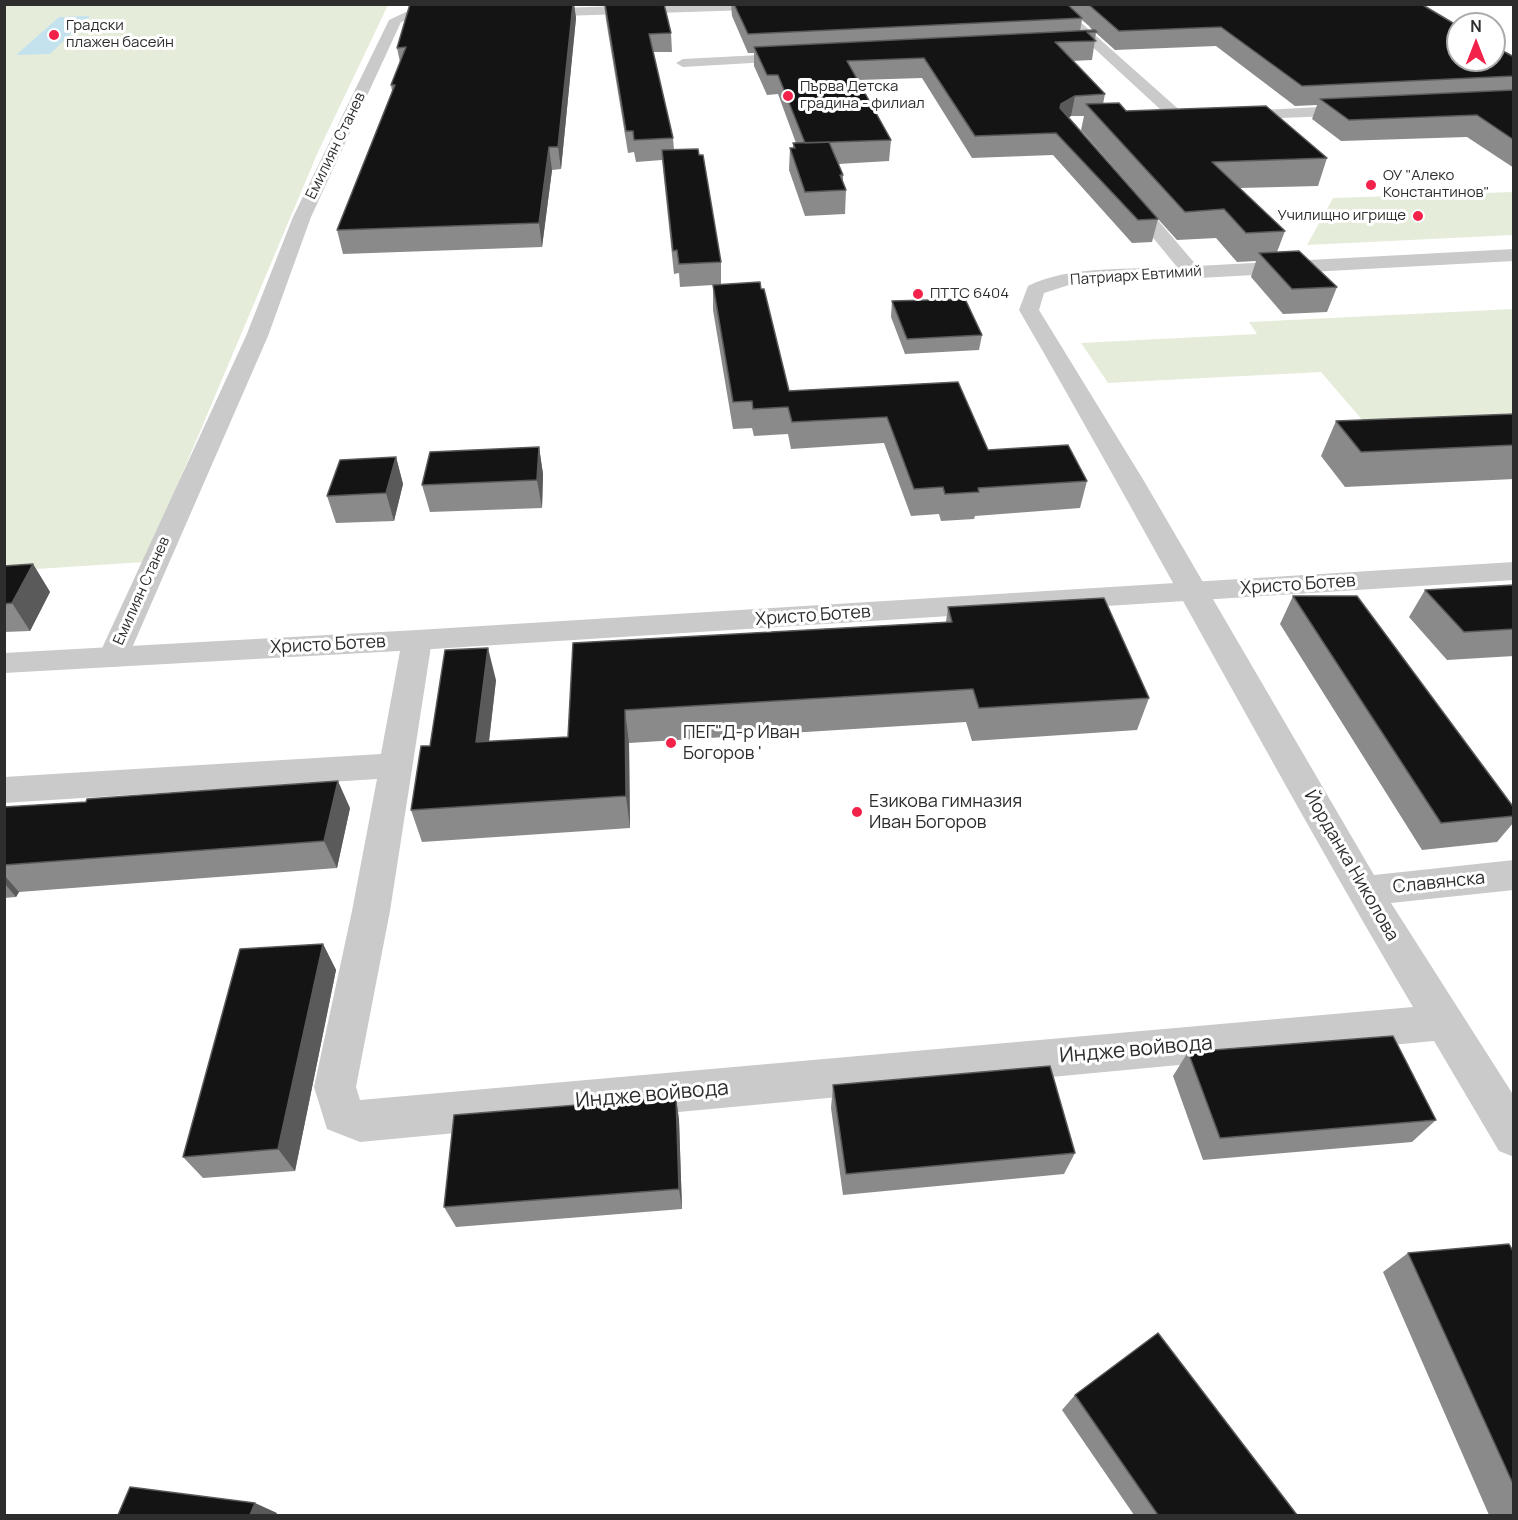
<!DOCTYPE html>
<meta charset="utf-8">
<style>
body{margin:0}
#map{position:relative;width:1518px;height:1520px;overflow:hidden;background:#fff;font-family:Manrope,sans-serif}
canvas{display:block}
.frame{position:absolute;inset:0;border:6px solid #2d2d2d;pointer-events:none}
.north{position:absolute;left:1446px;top:12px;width:60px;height:60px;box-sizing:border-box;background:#fff;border:2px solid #ababab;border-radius:50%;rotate:0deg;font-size:16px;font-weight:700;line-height:24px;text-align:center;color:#2d2d2d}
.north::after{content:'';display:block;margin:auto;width:21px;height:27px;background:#f2224a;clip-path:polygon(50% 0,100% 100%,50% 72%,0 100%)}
</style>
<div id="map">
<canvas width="1518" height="1520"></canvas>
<div class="frame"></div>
<div class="north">N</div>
</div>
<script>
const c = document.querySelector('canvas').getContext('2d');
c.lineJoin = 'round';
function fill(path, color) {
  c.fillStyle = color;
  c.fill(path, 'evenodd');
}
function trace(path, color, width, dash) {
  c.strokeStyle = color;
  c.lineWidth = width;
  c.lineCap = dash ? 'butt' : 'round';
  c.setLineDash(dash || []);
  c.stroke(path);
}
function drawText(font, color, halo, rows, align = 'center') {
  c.font = font + ' Manrope,sans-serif';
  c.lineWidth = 6;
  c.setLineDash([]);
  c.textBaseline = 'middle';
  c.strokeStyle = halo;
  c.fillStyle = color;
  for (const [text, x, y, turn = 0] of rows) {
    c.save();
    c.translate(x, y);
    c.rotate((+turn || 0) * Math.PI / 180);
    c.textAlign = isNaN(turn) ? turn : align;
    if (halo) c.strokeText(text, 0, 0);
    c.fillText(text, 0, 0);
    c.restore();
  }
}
const green = new Path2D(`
 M 5,5 L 388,5 L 318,152 L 145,562 L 5,571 Z
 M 1513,192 L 1513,235 L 1307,245 L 1333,198 Z
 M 1513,309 L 1513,413 L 1364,422 L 1321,372 L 1108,383 L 1081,343 L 1257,334 L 1249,322 Z`);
const water = new Path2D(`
 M 90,16 L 50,54 L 16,55 L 59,17 Z`);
const minor = new Path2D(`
 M 677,4 L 819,4 L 813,8 L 530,17 L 524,13 L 530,9 Z
 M 1046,4 L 1060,4 L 1184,114 L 1360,105 L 1368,110 L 1360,115 L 1174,122 Z
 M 452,11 L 458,15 L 457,18 L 408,20 L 401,22 L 311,217 L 268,336 L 128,657 L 124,664 L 113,667 L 102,664 L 98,657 L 246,336 L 293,217 L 389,20 L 406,12 Z
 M 798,53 L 803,54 L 805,57 L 803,60 L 683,67 L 676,63 L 683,59 Z
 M 1127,190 L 1133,191 L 1197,266 L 1514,249 L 1514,261 L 1069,285 L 1044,293 L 1039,310 L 1144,481 L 1374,875 L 1514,860 L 1514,890 L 1391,903 L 1514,1096 L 1514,1157 L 1499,1151 L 1434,1041 L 360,1142 L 327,1129 L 314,1087 L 352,911 L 377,779 L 4,803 L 4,777 L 381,754 L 402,640 L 406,633 L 417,630 L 428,633 L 432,640 L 390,911 L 356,1087 L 360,1100 L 1413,1007 C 1277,777 1153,541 1019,310 L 1028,286 C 1070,265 1130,270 1177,267 L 1118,195 L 1121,191 Z`);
const tertiary = new Path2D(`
 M 1514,562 L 1514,580 L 417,650 L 4,673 L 4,653 L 417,630 Z`);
const wall = new Path2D(`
 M 410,4 L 577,4 L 574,5 L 576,18 L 561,169 L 552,170 L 542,247 L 343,254 L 337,230 L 392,91 L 391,85 L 400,62 L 397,48 Z
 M 604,4 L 671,33 L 672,52 L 653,52 L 673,138 L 674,150 L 721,262 L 721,284 L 789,391 L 958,382 L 988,450 L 1087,481 L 1080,508 L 975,516 L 974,519 L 941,521 L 939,514 L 911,516 L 884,443 L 791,449 L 788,434 L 754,436 L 752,428 L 733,429 L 713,310 L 713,285 L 680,287 L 679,273 L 674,274 L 662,160 L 636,162 L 634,152 L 628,153 L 606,20 Z
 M 731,4 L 1422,4 L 1421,5 L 1514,57 L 1514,168 L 1467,137 L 1341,141 L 1312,119 L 1317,105 L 1295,106 L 1216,46 L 1115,50 L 1096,33 L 1092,60 L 1072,61 L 1105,94 L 1103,104 L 1126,111 L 1327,158 L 1318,186 L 1240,188 L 1285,231 L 1277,252 L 1337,287 L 1327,312 L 1283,314 L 1251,277 L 1256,261 L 1237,262 L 1216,238 L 1177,240 L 1158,219 L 1152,242 L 1132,243 L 1053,155 L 972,158 L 922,78 L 858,80 L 891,140 L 889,161 L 838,164 L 843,175 L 843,183 L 846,190 L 845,214 L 805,216 L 789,170 L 790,148 L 793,148 L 793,143 L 796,143 L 778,94 L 767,95 L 754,66 L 754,53 L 748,53 L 732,16 ZM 1082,20 L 1089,26 L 1093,31 L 1080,31 ZM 1071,116 L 1084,116 L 1081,130 L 1150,209 L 1069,117 Z
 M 892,301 L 982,335 L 979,350 L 905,354 L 891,317 Z
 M 1514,414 L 1514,479 L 1345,487 L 1321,456 L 1336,421 Z
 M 539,447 L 543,474 L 542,508 L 430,512 L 422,485 Z
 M 396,457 L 403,484 L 394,521 L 336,523 L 327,496 Z
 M 33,564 L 50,592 L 30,631 L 4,632 L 4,566 Z
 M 1514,585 L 1514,656 L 1447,660 L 1409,617 L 1425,590 Z
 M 1293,596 L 1514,808 L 1514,822 L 1497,842 L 1422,850 L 1280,624 Z
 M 948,607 L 1149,698 L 1137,730 L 972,741 L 966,722 L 629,743 L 630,828 L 422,842 L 411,810 L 430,746 L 496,680 L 489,742 L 568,737 L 573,643 L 946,622 Z
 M 86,802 L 350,808 L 337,868 L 19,892 L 16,897 L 4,898 L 4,807 Z
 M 323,944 L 336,970 L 295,1171 L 203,1178 L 183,1157 Z
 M 1188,1052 L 1436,1120 L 1412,1142 L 1203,1160 L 1173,1076 Z
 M 833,1085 L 1075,1153 L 1064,1174 L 843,1195 L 831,1108 Z
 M 676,1097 L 679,1120 L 682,1209 L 456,1227 L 444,1207 Z
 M 1408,1253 L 1514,1253 L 1514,1515 L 1489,1515 L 1383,1272 Z
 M 1075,1395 L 1297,1515 L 1134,1515 L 1062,1410 Z`);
const shadedWall = new Path2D(`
 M 573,4 L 574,4 L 576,18 L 561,169 L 558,147 Z
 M 1075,96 L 1071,116 L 1057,125 L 1061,104 Z
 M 549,147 L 552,170 L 542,247 L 539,223 Z
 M 539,447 L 543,474 L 542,508 L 537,480 Z
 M 396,457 L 403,484 L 394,521 L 386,493 Z
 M 33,564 L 50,592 L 30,631 L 12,603 Z
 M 488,648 L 496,680 L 485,775 L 476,742 Z
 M 625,710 L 629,743 L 630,828 L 626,796 Z
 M 338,781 L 350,808 L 337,868 L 324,841 Z
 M 4,875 L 19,892 L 16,897 L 4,883 Z
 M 323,944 L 336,970 L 295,1171 L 278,1149 Z
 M 676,1097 L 679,1120 L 682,1209 L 679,1189 Z
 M 255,1503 L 277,1513 L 276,1515 L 250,1515 Z`);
const building = new Path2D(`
 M 410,4 L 573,4 L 558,147 L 549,147 L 539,223 L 337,230 L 395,85 L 391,85 L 406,47 L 397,48 Z
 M 605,4 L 664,4 L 671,33 L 649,34 L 673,138 L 634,140 L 633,131 L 626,131 Z
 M 734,4 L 1067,4 L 1082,18 L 748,34 Z
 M 1088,4 L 1421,4 L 1458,26 L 1458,60 L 1494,60 L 1494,46 L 1514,57 L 1514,76 L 1302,86 L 1221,27 L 1119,31 Z
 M 1095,30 L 1097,32 L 1087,32 L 1096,41 L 1055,42 L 1105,94 L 1075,96 L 1061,104 L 1060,108 L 1158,219 L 1138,220 L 1056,133 L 975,136 L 924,58 L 847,61 L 891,140 L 805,143 L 778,75 L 767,75 L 754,47 Z
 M 1514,90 L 1514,140 L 1477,115 L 1349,120 L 1320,99 Z
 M 1119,103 L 1126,111 L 1266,106 L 1327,158 L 1212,162 L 1285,231 L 1246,233 L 1224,209 L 1185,212 L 1086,104 Z
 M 829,142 L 843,175 L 840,175 L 846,190 L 805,192 L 790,148 L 795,148 L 793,143 Z
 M 698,149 L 699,155 L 703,155 L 721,262 L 679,264 L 677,250 L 673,251 L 662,150 Z
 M 1299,251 L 1337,287 L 1292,289 L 1259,253 Z
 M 760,282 L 761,289 L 764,289 L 789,391 L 958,382 L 988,450 L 1068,445 L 1087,481 L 978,488 L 979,492 L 945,494 L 943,487 L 914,489 L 887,417 L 792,422 L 788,407 L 753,409 L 752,401 L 733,402 L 713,285 Z
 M 965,299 L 982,335 L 907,339 L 892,301 Z
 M 1514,414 L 1514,445 L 1361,452 L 1336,421 Z
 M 539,447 L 537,480 L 422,485 L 430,452 Z
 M 396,457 L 386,493 L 327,496 L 340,460 Z
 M 33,564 L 12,603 L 4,604 L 4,566 Z
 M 1514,585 L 1514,629 L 1464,632 L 1425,590 Z
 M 1293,596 L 1357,596 L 1514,808 L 1514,816 L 1441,823 Z
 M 1104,598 L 1149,698 L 979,708 L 973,689 L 625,710 L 626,796 L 411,810 L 421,746 L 430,746 L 445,650 L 488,648 L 476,742 L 568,737 L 573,643 L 952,622 L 948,607 Z
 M 338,781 L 324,841 L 4,865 L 4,807 L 86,802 L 87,799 Z
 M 323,944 L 278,1149 L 183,1157 L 240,949 Z
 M 1393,1036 L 1436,1120 L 1220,1138 L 1188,1052 Z
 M 1050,1066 L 1075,1153 L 846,1174 L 833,1085 Z
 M 676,1097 L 679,1189 L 444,1207 L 454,1115 Z
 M 1509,1244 L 1514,1253 L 1514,1486 L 1408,1253 Z
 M 1158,1333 L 1297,1515 L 1158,1515 L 1075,1395 Z
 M 130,1487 L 255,1503 L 250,1515 L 118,1515 Z`);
const markers = [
 [54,35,6,"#f2224a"],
 [788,96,6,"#f2224a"],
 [1371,185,6,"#f2224a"],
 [1418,216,6,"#f2224a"],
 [918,294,6,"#f2224a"],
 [671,743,6,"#f2224a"],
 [857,812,6,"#f2224a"]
];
const farPoinames = [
 ["Градски",66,26],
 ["плажен басейн",66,43],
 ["Първа Детска",800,87],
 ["градина - филиал",800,104],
 ["ОУ \"Алеко",1383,176],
 ["Константинов\"",1383,193],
 ["Училищно игрище",1406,216,"right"],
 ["ПТТС 6404",930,294]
];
const farStreetnames = [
 ["Емилиян Станев",336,146,-64],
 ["Патриарх Евтимий",1136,276,-4],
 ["Емилиян Станев",142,591,-66]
];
const streetNames = [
 ["Христо Ботев",1298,585,-4],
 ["Христо Ботев",813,616,-4],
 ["Христо Ботев",328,645,-3],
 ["Йорданка Николова",1351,866,60],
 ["Славянска",1439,883,-6]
];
const poiNames = [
 ["ПЕГ\"Д-р Иван",683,733],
 ["Богоров '",683,754],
 ["Езикова гимназия",869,802],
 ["Иван Богоров",869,823]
];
const nearStreetnames = [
 ["Индже войвода",1136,1050,-5],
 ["Индже войвода",652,1095,-5]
];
fill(green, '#e6ecda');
fill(water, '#c4e2ee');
fill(minor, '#cacaca');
fill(tertiary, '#cacaca');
fill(wall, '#8a8a8a');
fill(shadedWall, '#5a5a5a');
fill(building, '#141414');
trace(building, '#5a5a5a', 1.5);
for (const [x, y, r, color] of markers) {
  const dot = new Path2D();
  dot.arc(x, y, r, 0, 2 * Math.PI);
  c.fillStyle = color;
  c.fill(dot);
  trace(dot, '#fff', 2);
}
drawText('15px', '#2d2d2d', '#fff', farPoinames, 'left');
drawText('15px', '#2d2d2d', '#fff', farStreetnames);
drawText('18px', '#2d2d2d', '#fff', streetNames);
drawText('18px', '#2d2d2d', '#fff', poiNames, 'left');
drawText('21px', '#2d2d2d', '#fff', nearStreetnames);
</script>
